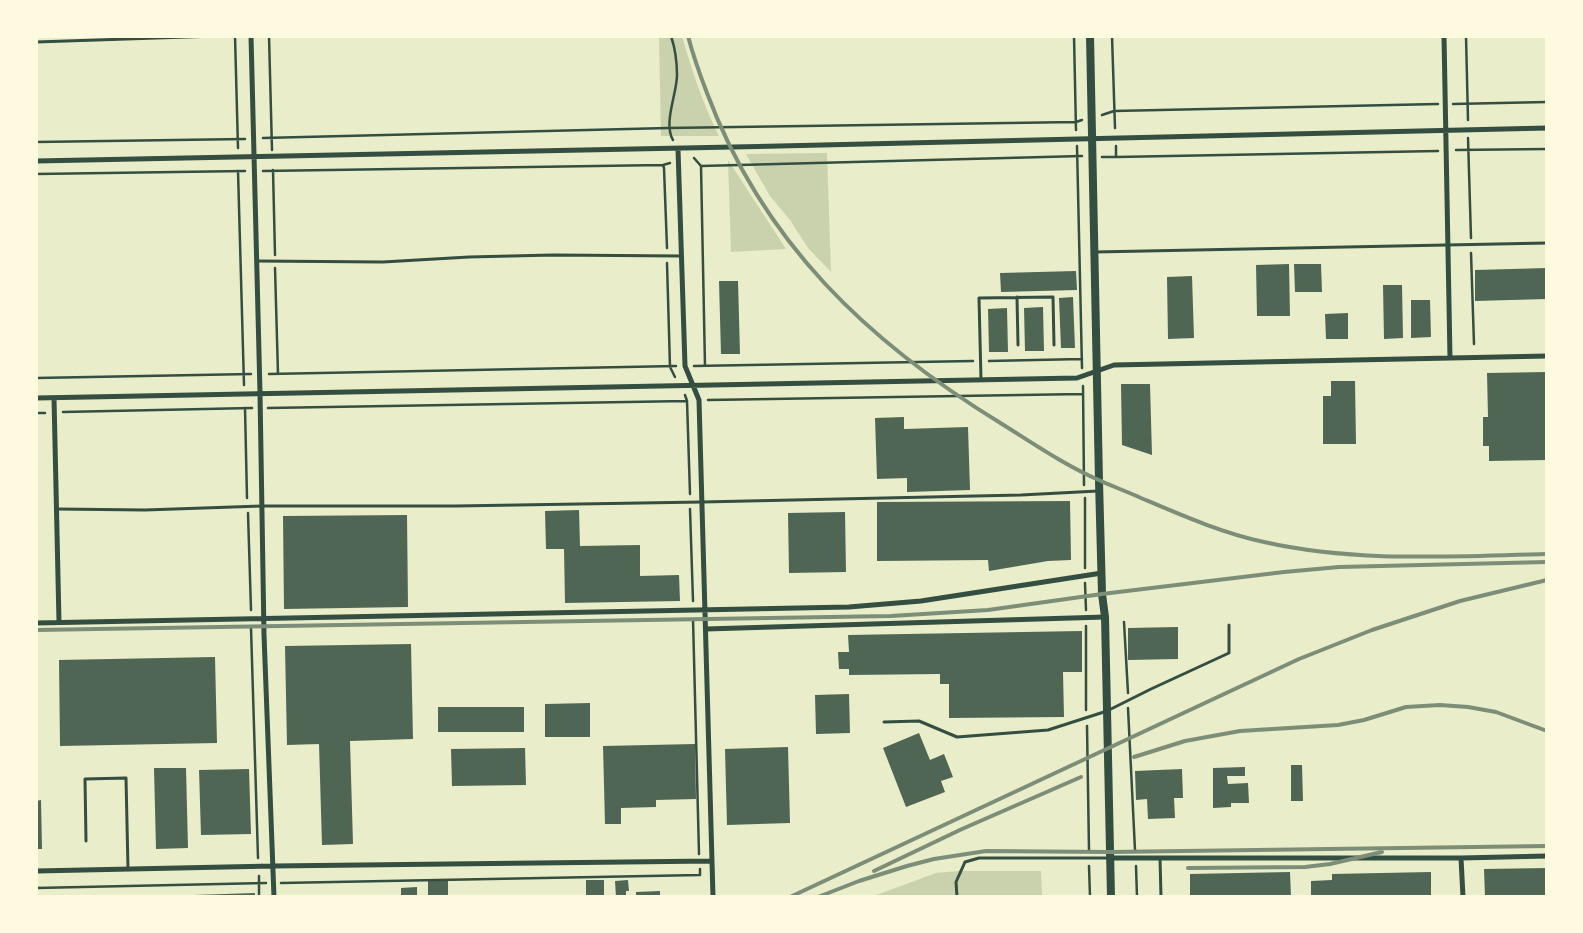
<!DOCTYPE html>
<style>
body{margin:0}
#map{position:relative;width:1583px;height:933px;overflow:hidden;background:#e9edc9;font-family:"Fira Sans Condensed",sans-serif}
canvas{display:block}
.frame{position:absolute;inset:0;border:38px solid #fefae0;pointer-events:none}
</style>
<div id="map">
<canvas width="1583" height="933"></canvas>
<div class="frame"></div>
</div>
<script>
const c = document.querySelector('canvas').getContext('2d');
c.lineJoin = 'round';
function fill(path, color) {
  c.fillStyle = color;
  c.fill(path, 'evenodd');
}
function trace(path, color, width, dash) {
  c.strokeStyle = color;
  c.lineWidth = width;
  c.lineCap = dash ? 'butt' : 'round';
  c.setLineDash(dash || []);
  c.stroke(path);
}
const green = new Path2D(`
 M 659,36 L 682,36 C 692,71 703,104 719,136 L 661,136 Z
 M 827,153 L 831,272 L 808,248 L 790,220 L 770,196 L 746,154 Z
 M 728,160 L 786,249 L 731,252 Z
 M 959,871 L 1041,871 L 1042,897 L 871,897 L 936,873 Z`);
const building = new Path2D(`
 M 1289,264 L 1290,316 L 1257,316 L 1256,265 Z
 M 1294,264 L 1321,264 L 1322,292 L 1295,292 Z
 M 1547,268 L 1547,299 L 1475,301 L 1475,270 Z
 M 1076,271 L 1077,290 L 1001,292 L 1000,273 Z
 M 1192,276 L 1194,338 L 1168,339 L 1167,277 Z
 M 719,281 L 738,281 L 740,354 L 721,354 Z
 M 1383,285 L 1402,285 L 1403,338 L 1384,339 Z
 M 1073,297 L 1075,348 L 1061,348 L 1059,298 Z
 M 1411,300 L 1430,300 L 1431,337 L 1411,338 Z
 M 1043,307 L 1044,351 L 1025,351 L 1024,308 Z
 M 1007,308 L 1008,352 L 989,352 L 988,309 Z
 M 1348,313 L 1348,339 L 1326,339 L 1325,314 Z
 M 1547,372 L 1547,460 L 1489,461 L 1489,446 L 1483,446 L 1483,417 L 1488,417 L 1487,373 Z
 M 1331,381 L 1355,381 L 1356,444 L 1323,444 L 1323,396 L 1331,396 Z
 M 1121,384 L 1150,384 L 1152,455 L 1122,445 Z
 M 904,417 L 904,429 L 968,427 L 970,490 L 907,492 L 907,478 L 877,479 L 875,418 Z
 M 1070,501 L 1071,560 L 1048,561 L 989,571 L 988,560 L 877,561 L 877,502 Z
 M 579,510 L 580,546 L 640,545 L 640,576 L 679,575 L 680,601 L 565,603 L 564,549 L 546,549 L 545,511 Z
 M 845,512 L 846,572 L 789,573 L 788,513 Z
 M 407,515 L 408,607 L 284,609 L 283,516 Z
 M 1178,627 L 1178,659 L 1128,660 L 1128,628 Z
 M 1082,631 L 1082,672 L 1063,672 L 1064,717 L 949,718 L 949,684 L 940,684 L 940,674 L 849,675 L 849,669 L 839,669 L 838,652 L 849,652 L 848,635 Z
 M 411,644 L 413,739 L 350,741 L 353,844 L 322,845 L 319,744 L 287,745 L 285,646 Z
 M 215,657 L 217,743 L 60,746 L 59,660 Z
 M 849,694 L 850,733 L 816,734 L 815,695 Z
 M 590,703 L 590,737 L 545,737 L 545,704 Z
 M 438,707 L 524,707 L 524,732 L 438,732 Z
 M 919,733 L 930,760 L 944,754 L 953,777 L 941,781 L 945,792 L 906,807 L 883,748 Z
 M 695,744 L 696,799 L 656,800 L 656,807 L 621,808 L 621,824 L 605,824 L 603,746 Z
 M 788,747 L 790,823 L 727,825 L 725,749 Z
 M 525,748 L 526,785 L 452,786 L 451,749 Z
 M 1291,765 L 1302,765 L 1303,801 L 1291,801 Z
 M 1245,767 L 1245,776 L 1227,776 L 1228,784 L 1248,783 L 1249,803 L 1231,803 L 1231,807 L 1213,808 L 1213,768 Z
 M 154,768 L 186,768 L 188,848 L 156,849 Z
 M 249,769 L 251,834 L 201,835 L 199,770 Z
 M 1182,769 L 1183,798 L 1174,798 L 1175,818 L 1148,819 L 1147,799 L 1136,800 L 1135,771 Z
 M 41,800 L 42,849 L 36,849 L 36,801 Z
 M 1547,868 L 1547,897 L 1485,897 L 1484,869 Z
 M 1290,872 L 1291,897 L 1190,897 L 1190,874 Z
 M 1431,872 L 1431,897 L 1311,897 L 1311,881 L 1332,880 L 1332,874 Z
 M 586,880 L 604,880 L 604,897 L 586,897 Z
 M 628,880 L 629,891 L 626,891 L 626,897 L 616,897 L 615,881 Z
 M 428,881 L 448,881 L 448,897 L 428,897 Z
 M 417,887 L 417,897 L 401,897 L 401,888 Z
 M 660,891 L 660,897 L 636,897 L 636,892 Z
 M 255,893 L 255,897 L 194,897 L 194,895 Z`);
const path = new Path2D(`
 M 235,36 L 238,148
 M 269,36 L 272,150
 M 671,36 C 675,48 677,62 677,75 C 677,94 663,123 673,140
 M 1074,36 L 1076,130
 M 1112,36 L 1115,128
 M 1466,36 L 1468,120
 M 1453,104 L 1547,102
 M 1102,115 L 1114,111 L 1438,104
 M 263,138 L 668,128 L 1076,122 L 1082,120
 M 1468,138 L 1471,238
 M 36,142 L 245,139
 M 1077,146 L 1082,368
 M 1456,150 L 1547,149
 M 1102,157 L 1116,157 L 1116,146
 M 1116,157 L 1438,151
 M 694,158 L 701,166 L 1082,156
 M 663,165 L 664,168 L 667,248
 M 701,166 L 705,366
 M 273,170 L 275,255
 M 238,171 L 244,385
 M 263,171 L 663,165 L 670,163
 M 36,174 L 245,171
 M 1471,253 L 1474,344
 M 667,263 L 670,367 L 675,377
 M 275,268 L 278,374
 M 989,361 L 1082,359
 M 694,366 L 973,361
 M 269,374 L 676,366
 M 36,378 L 251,374
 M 1083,386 L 1084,485
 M 685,395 L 687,401 L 690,494
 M 708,400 L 1083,394
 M 245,408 L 247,498
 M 268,408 L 687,401
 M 63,412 L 252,408
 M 36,413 L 45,413
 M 1085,498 L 1085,568
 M 690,509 L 693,601
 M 248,513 L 251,610
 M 1085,583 L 1086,610
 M 693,619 L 699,854
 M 1124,622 L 1128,693
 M 1086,626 L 1086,710
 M 251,628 L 258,858
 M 1128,708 L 1135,850
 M 1087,726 L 1089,850
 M 1089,866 L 1090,897
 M 1136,866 L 1137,897
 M 259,876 L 259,897
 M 281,883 L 700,875 L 700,869
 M 36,888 L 266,883`);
const service = new Path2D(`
 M 36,42 L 217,36
 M 1095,252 L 1547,243
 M 257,261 L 383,262 L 469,257 L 553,255 L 681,256
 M 1017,297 L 1018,345
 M 981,380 L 979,298 L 1053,297 L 1054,345
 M 57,509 L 145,510 L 262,506 L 456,506 L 702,502 L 1021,495 L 1098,491
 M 884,722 L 919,721 L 957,737 L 1048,730 L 1107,711 L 1151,689 L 1229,653 L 1229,625
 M 86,841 L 85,779 L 126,778 L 128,869
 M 1160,858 L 1161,897
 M 957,897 L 956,882 L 965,862 L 979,858 L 1110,858`);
const minor = new Path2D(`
 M 251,36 L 260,393 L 264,635 L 274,897
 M 1444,36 L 1450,358
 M 678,149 L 685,366 L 699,400 L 713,897
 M 36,161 C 540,154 1043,138 1547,128
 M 36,398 L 1077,378 L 1114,365 L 1547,356
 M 54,398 L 59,622
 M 36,623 L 849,607 L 921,601 L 1102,573
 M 706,629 L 1105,617
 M 1110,858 L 1461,858 L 1547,856
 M 1461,858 L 1463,897
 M 36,871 L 273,866 L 712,861`);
const tertiary = new Path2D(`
 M 1090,36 L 1099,481 L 1102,594 L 1105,617 L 1111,897`);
const rail = new Path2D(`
 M 688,36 C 693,55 700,75 707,93 C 763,243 868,342 1002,424 C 1034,444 1066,466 1101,481 C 1114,487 1128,492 1141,498 C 1181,515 1222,533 1264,542 C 1357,563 1453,556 1547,554
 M 36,630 L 891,616 L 988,610 L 1102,594 L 1284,572 L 1339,567 L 1547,562
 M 1134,757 L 1185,741 L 1240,731 L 1338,725 L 1364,720 L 1406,707 L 1440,705 L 1468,707 L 1496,712 L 1547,731
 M 1188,868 L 1305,867 L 1330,864 L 1382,852
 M 874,871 L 962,829 L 1081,777
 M 790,897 L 1299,659 L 1372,630 L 1460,601 L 1547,580
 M 818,897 L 859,881 L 907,866 L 934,859 L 986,851 L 1110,852 L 1547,846`);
fill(green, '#cad2ad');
fill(building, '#4f6655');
trace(path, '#344e41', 2.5);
trace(service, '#344e41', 3);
trace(minor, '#344e41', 5);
trace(tertiary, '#344e41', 8);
trace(rail, '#7c8e77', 4);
</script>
